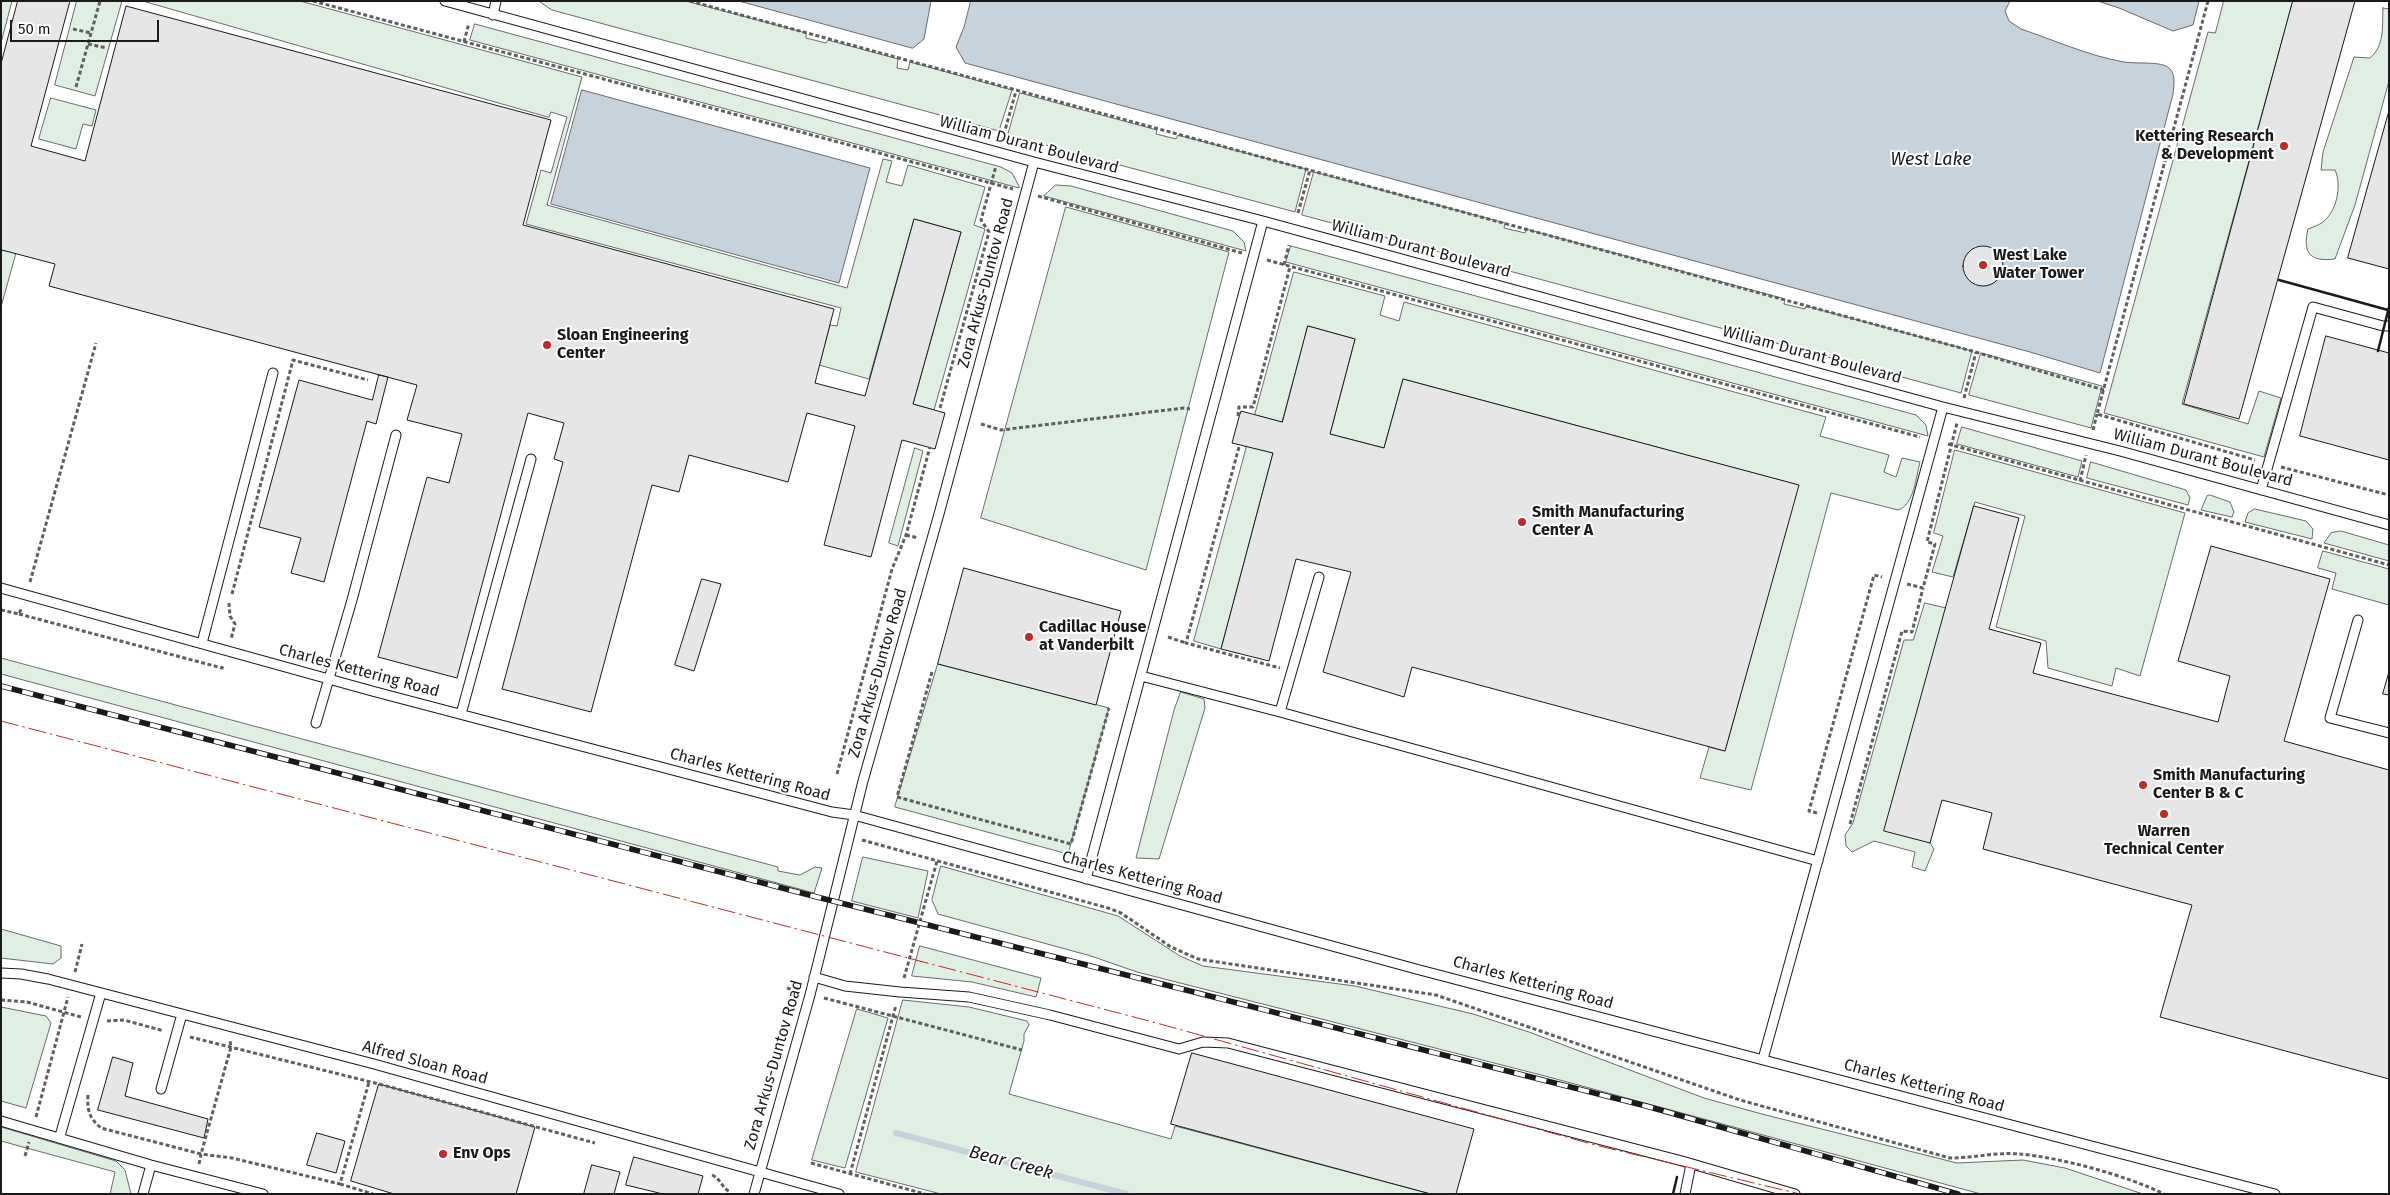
<!DOCTYPE html>
<style>
body{margin:0}
#map{position:relative;width:2390px;height:1195px;overflow:hidden;background:#fff;font-family:"Fira Sans",sans-serif}
canvas{display:block}
.frame{position:absolute;inset:0;border:2px solid #1a1a1a;pointer-events:none}
.scale{position:absolute;left:10px;top:20px;width:149px;height:22px;box-sizing:border-box;border:2px solid #1a1a1a;border-top:0;padding-left:6px;font-size:15px;line-height:18px;white-space:nowrap;color:#1a1a1a;-webkit-text-stroke:4px #fff;paint-order:stroke}
</style>
<div id="map">
<canvas width="2390" height="1195"></canvas>
<div class="frame"></div>
<div class="scale">50 m</div>
</div>
<script>
const c = document.querySelector('canvas').getContext('2d');
c.lineJoin = 'round';
function fill(path, color) {
  c.fillStyle = color;
  c.fill(path, 'evenodd');
}
function trace(path, color, width, dash) {
  c.strokeStyle = color;
  c.lineWidth = width;
  c.lineCap = dash ? 'butt' : 'round';
  c.setLineDash(dash || []);
  c.stroke(path);
}
function drawText(font, color, halo, rows, align = 'center') {
  c.font = font + ' "Fira Sans",sans-serif';
  c.lineWidth = 4;
  c.setLineDash([]);
  c.textBaseline = 'middle';
  c.strokeStyle = halo;
  c.fillStyle = color;
  for (const [text, x, y, turn = 0] of rows) {
    c.save();
    c.translate(x, y);
    c.rotate((+turn || 0) * Math.PI / 180);
    c.textAlign = isNaN(turn) ? turn : align;
    if (halo) c.strokeText(text, 0, 0);
    c.fillText(text, 0, 0);
    c.restore();
  }
}
const green = new Path2D(`
 M 1,1 L 12,1 L 1,43 Z
 M 77,1 L 122,1 L 95,96 L 55,85 Z
 M 143,1 L 300,1 L 582,77 L 547,205 L 847,288 L 883,159 L 892,161 L 886,182 L 902,186 L 908,165 L 985,187 L 974,225 L 985,229 L 934,410 L 913,404 L 961,232 L 914,219 L 869,379 L 819,365 L 830,325 L 837,326 L 841,308 L 526,224 L 541,170 L 551,173 L 567,117 L 551,112 L 549,117 Z
 M 539,1 L 686,1 L 806,33 L 806,38 L 826,43 L 828,40 L 898,59 L 897,68 L 908,70 L 910,62 L 1012,90 L 999,131 L 552,10 Z
 M 2224,1 L 2293,1 L 2182,404 L 2248,424 L 2259,391 L 2281,398 L 2264,457 L 2104,413 L 2208,32 L 2215,33 Z
 M 2383,8 L 2389,9 L 2389,81 L 2355,205 L 2335,259 C 2311,262 2302,254 2308,229 C 2313,227 2319,225 2323,222 C 2337,211 2342,185 2335,170 L 2321,170 L 2323,152 L 2354,57 L 2370,58 C 2385,45 2382,27 2383,8 Z
 M 475,24 L 1001,167 L 1012,173 L 1019,186 L 1019,188 L 470,40 Z
 M 1020,93 L 1157,130 L 1156,134 L 1176,139 L 1178,135 L 1306,169 L 1295,212 L 1008,135 Z
 M 51,98 L 96,110 L 92,126 L 83,124 L 76,149 L 39,139 Z
 M 1314,172 L 1505,223 L 1504,228 L 1525,233 L 1526,229 L 1785,299 L 1784,304 L 1805,309 L 1806,306 L 1972,351 L 1961,393 L 1302,215 Z
 M 1056,185 L 1071,186 L 1233,231 L 1244,242 L 1246,251 L 1044,196 Z
 M 1066,207 L 1229,252 L 1146,570 L 981,518 Z
 M 1291,246 L 1916,415 L 1926,425 L 1928,436 L 1286,262 Z
 M 2,250 L 16,253 L 1,307 L 1,254 Z
 M 1294,272 L 1385,296 L 1380,315 L 1399,321 L 1404,302 L 1826,417 L 1820,436 L 1889,455 L 1884,472 L 1896,477 L 1902,458 L 1920,462 C 1916,477 1914,505 1898,510 L 1831,493 L 1751,790 L 1700,778 L 1709,747 L 1725,751 L 1798,485 L 1403,379 L 1384,448 L 1330,434 L 1355,339 L 1308,326 L 1282,422 L 1255,415 Z
 M 1981,353 L 2102,386 L 2091,428 L 1969,395 Z
 M 1962,427 L 2082,461 L 2078,477 L 1957,444 Z
 M 1247,446 L 1273,453 L 1221,649 L 1194,641 Z
 M 915,448 L 923,451 L 898,546 L 889,543 Z
 M 1955,450 L 2185,513 L 2140,676 L 2116,668 L 2112,686 L 2048,668 L 2046,641 L 1996,627 L 2025,516 L 1975,502 L 1953,577 L 1932,572 L 1943,536 L 1934,533 Z
 M 2091,462 L 2186,490 L 2190,498 L 2188,505 L 2087,478 Z
 M 2210,495 L 2230,502 L 2234,512 L 2232,517 L 2201,510 L 2207,496 Z
 M 2255,509 L 2306,521 L 2313,529 L 2312,539 L 2245,522 L 2248,513 Z
 M 2341,531 L 2389,545 L 2389,561 L 2324,543 L 2331,533 Z
 M 2323,551 L 2389,569 L 2389,605 L 2332,589 L 2336,573 L 2318,568 Z
 M 1925,603 L 1946,608 L 1930,843 L 1934,849 L 1925,871 L 1912,867 L 1915,852 L 1874,841 L 1852,852 L 1846,846 L 1845,835 L 1853,823 L 1904,640 L 1913,640 Z
 M 1,658 L 778,867 L 778,871 L 800,875 L 815,867 L 822,868 L 814,893 L 1,674 Z
 M 938,664 L 1109,708 L 1068,854 L 895,807 Z
 M 1181,692 L 1204,699 L 1205,708 L 1159,859 L 1136,858 L 1174,710 Z
 M 863,857 L 928,871 L 918,918 L 852,901 Z
 M 941,866 L 1118,916 L 1180,956 L 1203,966 L 1355,986 L 1473,1014 L 1529,1032 L 1704,1098 L 1762,1114 L 1957,1163 L 2023,1160 L 2065,1168 L 2143,1194 L 1981,1194 L 1545,1076 L 1137,972 L 1091,956 L 938,914 L 932,900 Z
 M 1,929 L 61,946 L 61,958 L 53,964 L 1,958 Z
 M 920,946 L 1041,978 L 1036,997 L 972,982 L 912,976 Z
 M 903,1000 L 969,1007 L 1027,1021 L 1029,1025 L 1024,1034 L 1024,1041 L 1009,1094 L 1171,1139 L 1175,1126 L 1431,1194 L 941,1194 L 856,1172 Z
 M 1,1007 L 46,1016 L 51,1023 L 26,1108 L 1,1101 Z
 M 857,1009 L 888,1018 L 845,1168 L 812,1160 Z
 M 1,1127 L 116,1161 L 125,1170 L 131,1194 L 110,1194 L 115,1172 L 1,1141 Z`);
const water = new Path2D(`
 M 739,1 L 931,1 L 924,39 L 913,48 Z
 M 971,1 L 2010,1 L 2005,11 L 2009,21 L 2021,29 C 2054,40 2089,56 2124,62 C 2136,64 2162,61 2169,68 C 2176,74 2174,85 2173,94 L 2100,373 L 2030,352 L 965,63 L 956,47 L 964,27 Z
 M 2098,1 L 2199,1 L 2193,25 L 2173,31 L 2119,8 Z
 M 582,90 L 870,168 L 839,283 L 551,204 Z`);
const stream = new Path2D(`
 M 896,1133 L 1126,1194`);
const building = new Path2D(`
 M 18,1 L 70,1 L 31,146 L 85,161 L 126,6 L 551,120 L 523,225 L 834,309 L 815,383 L 865,396 L 914,219 L 961,232 L 913,404 L 945,413 L 935,449 L 902,440 L 871,557 L 824,545 L 855,426 L 807,413 L 788,482 L 689,455 L 679,492 L 652,485 L 591,712 L 502,689 L 563,462 L 554,459 L 564,423 L 528,413 L 457,678 L 378,657 L 427,477 L 449,483 L 462,434 L 407,420 L 417,385 L 49,286 L 55,264 L 2,250 L 1,254 L 1,64 Z
 M 2293,1 L 2355,1 L 2239,419 L 2184,404 Z
 M 2389,111 L 2389,269 L 2348,258 Z
 M1963 266a20 20 0 1 1 40 0a20 20 0 1 1-40 0Z
 M 1308,326 L 1355,339 L 1330,434 L 1384,448 L 1403,379 L 1799,485 L 1725,751 L 1412,667 L 1404,697 L 1323,672 L 1351,572 L 1296,559 L 1269,661 L 1221,649 L 1273,453 L 1232,443 L 1239,417 L 1241,411 L 1282,422 Z
 M 2326,336 L 2389,353 L 2389,460 L 2300,436 Z
 M 379,375 L 388,377 L 376,424 L 367,421 L 324,582 L 291,573 L 301,538 L 259,527 L 299,380 L 372,400 Z
 M 1974,506 L 2019,518 L 1989,629 L 2041,643 L 2033,673 L 2218,722 L 2230,676 L 2178,661 L 2211,546 L 2330,579 L 2284,741 L 2389,770 L 2389,1079 L 2160,1017 L 2192,905 L 1983,849 L 1992,813 L 1942,800 L 1930,843 L 1884,831 Z
 M 964,568 L 1121,611 L 1096,705 L 938,664 Z
 M 702,579 L 721,584 L 694,671 L 675,665 Z
 M 2389,672 L 2389,695 L 2383,694 Z
 M 1192,1053 L 1474,1129 L 1456,1194 L 1431,1194 L 1171,1124 Z
 M 113,1057 L 133,1063 L 125,1096 L 208,1119 L 204,1138 L 98,1110 Z
 M 379,1084 L 535,1127 L 516,1194 L 394,1194 L 351,1181 Z
 M 317,1133 L 345,1141 L 336,1173 L 307,1165 Z
 M 634,1157 L 703,1176 L 698,1194 L 663,1194 L 626,1185 Z
 M 592,1165 L 620,1172 L 614,1194 L 584,1194 Z`);
const path = new Path2D(`
 M 313,1 L 1013,189
 M 690,1 L 1972,351 L 2104,390
 M 2208,1 L 2097,414 L 2255,460
 M 73,29 L 91,33
 M 464,42 L 469,23
 M 88,44 L 107,48
 M 76,87 L 100,1
 M 1002,141 L 1016,91
 M 1038,196 L 1242,253
 M 1298,213 L 1310,170
 M 1267,260 L 1920,437
 M 1284,265 L 1289,245
 M 1964,398 L 1976,352
 M 940,408 L 989,232 L 981,220 L 996,166
 M 1238,416 L 1239,407 L 1253,407 L 1290,267
 M 981,424 L 1001,430 L 1184,408 L 1190,409
 M 2093,430 L 2097,414
 M 1948,444 L 2389,565
 M 1239,447 L 1186,643 L 1280,668
 M 2281,467 L 2389,495
 M 2080,481 L 2086,455
 M 906,535 L 918,538
 M 30,582 L 96,343
 M 1907,584 L 1923,588 L 1935,544 L 1927,542 L 1957,423
 M 232,594 L 293,360 L 368,380
 M 229,603 L 230,616 L 235,624 L 231,639
 M 1,610 L 19,614 L 22,607
 M 19,614 L 222,668 L 224,664
 M 1168,637 L 1186,643
 M 932,672 L 897,797 L 1071,844 L 1109,708
 M 837,774 L 892,569 L 906,535 L 930,447
 M 1817,813 L 1809,811 L 1874,575 L 1882,577
 M 1850,824 L 1902,631 L 1912,632 L 1923,588
 M 862,840 L 1108,908 L 1121,913 L 1171,947 L 1198,959 L 1436,995 L 1740,1100 L 1950,1158 C 1973,1158 1996,1152 2019,1154 C 2059,1157 2128,1176 2164,1194
 M 75,972 L 82,944
 M 904,978 L 937,861
 M 787,988 L 796,991
 M 824,998 L 1022,1050
 M 1,1000 L 27,1002 L 81,1017
 M 107,1021 L 124,1020 L 164,1031
 M 190,1037 L 379,1084 L 595,1143
 M 88,1095 C 87,1110 89,1118 101,1128 L 201,1154 L 231,1047 L 230,1041
 M 36,1117 L 68,997
 M 25,1156 L 29,1142
 M 811,1163 L 925,1194
 M 199,1164 L 201,1154 L 232,1158 L 340,1184 L 369,1082
 M 850,1174 L 896,1005
 M 712,1175 C 721,1179 721,1187 730,1192
 M 340,1184 L 373,1194`);
const lane = new Path2D(`
 M 445,1 L 1034,162 L 1263,221 L 1943,407 L 2120,451 L 2389,525
 M 493,15 L 496,1
 M 2261,490 L 2313,307 L 2383,326 L 2389,326
 M 1,588 L 372,691 L 832,812 L 854,815 L 1416,969 L 2275,1194
 M 2358,620 L 2330,718 L 2389,733
 M 202,643 L 273,373
 M 1141,676 L 1280,712 L 1818,861
 M 1280,712 L 1319,577
 M 461,714 L 531,459
 M 316,723 L 352,600 L 396,435
 M 1086,879 L 1263,221
 M 1,973 L 21,974 L 48,979 L 374,1064 L 839,1194
 M 814,977 L 845,986 L 900,992 L 969,997 L 1050,1015 L 1179,1049 L 1203,1042 L 1228,1043 L 1682,1161 L 1795,1194
 M 1763,1059 L 1943,407
 M 161,1089 L 182,1014
 M 1,1121 L 151,1165 L 263,1194
 M 60,1136 L 101,993
 M 143,1194 L 151,1165
 M 754,1194 L 810,995 L 863,781 L 939,514 L 1034,162
 M 1685,1194 L 1691,1164`);
const rail = new Path2D(`
 M 1,686 L 813,896 L 1646,1106 L 1958,1194`);
const wall = new Path2D(`
 M 2279,280 L 2388,310
 M 2378,351 L 2389,307
 M 1673,1194 L 1677,1177`);
const power = new Path2D(`
 M 1,721 L 1153,1022 L 1595,1145 L 1800,1194`);
const markers = [
 [2284,146,5,"#c62828"],
 [1983,265,5,"#c62828"],
 [547,345,5,"#c62828"],
 [1522,522,5,"#c62828"],
 [1029,637,5,"#c62828"],
 [2143,785,5,"#c62828"],
 [2164,814,5,"#c62828"],
 [443,1154,5,"#c62828"]
];
const poiNames = [
 ["Kettering Research",2274,137,"right"],
 ["& Development",2274,155,"right"],
 ["West Lake",1993,256],
 ["Water Tower",1993,274],
 ["Sloan Engineering",557,336],
 ["Center",557,354],
 ["Smith Manufacturing",1532,513],
 ["Center A",1532,531],
 ["Cadillac House",1039,628],
 ["at Vanderbilt",1039,646],
 ["Smith Manufacturing",2153,776],
 ["Center B & C",2153,794],
 ["Warren",2164,832,"center"],
 ["Technical Center",2164,850,"center"],
 ["Env Ops",453,1154]
];
const streetNames = [
 ["William Durant Boulevard",1029,145,15],
 ["William Durant Boulevard",1421,249,15],
 ["Zora Arkus-Duntov Road",986,283,-75],
 ["William Durant Boulevard",1812,355,15],
 ["William Durant Boulevard",2203,458,15],
 ["Charles Kettering Road",359,671,15],
 ["Zora Arkus-Duntov Road",878,673,-74],
 ["Charles Kettering Road",750,775,15],
 ["Charles Kettering Road",1142,878,15],
 ["Charles Kettering Road",1533,983,15],
 ["Alfred Sloan Road",425,1063,15],
 ["Zora Arkus-Duntov Road",774,1065,-74],
 ["Charles Kettering Road",1924,1086,15]
];
const waterNames = [
 ["West Lake",1931,160],
 ["Bear Creek",1011,1163,15]
];
fill(green, '#e0efe3');
trace(green, '#6a6a6a', 1);
fill(water, '#c6d2dc');
trace(water, '#6a6a6a', 1);
trace(stream, '#c6d2dc', 6);
fill(building, '#e6e6e6');
trace(building, '#1a1a1a', 1);
trace(lane, '#1a1a1a', 11);
trace(path, '#5f5f5f', 3, [4, 2.5]);
trace(lane, '#fff', 9);
trace(rail, '#1a1a1a', 5.5);
trace(rail, '#fff', 4, [11]);
trace(wall, '#1a1a1a', 2.5);
trace(power, '#c62828', 1, [18, 4, 2.5, 4]);
for (const [x, y, r, color] of markers) {
  const dot = new Path2D();
  dot.arc(x, y, r, 0, 2 * Math.PI);
  c.fillStyle = color;
  c.fill(dot);
  trace(dot, '#fff', 2);
}
drawText('bold 16px', '#1a1a1a', '#fff', poiNames, 'left');
drawText('16px', '#1a1a1a', '#fff', streetNames);
drawText('italic 18px', '#1a1a1a', '#fff', waterNames);
</script>
